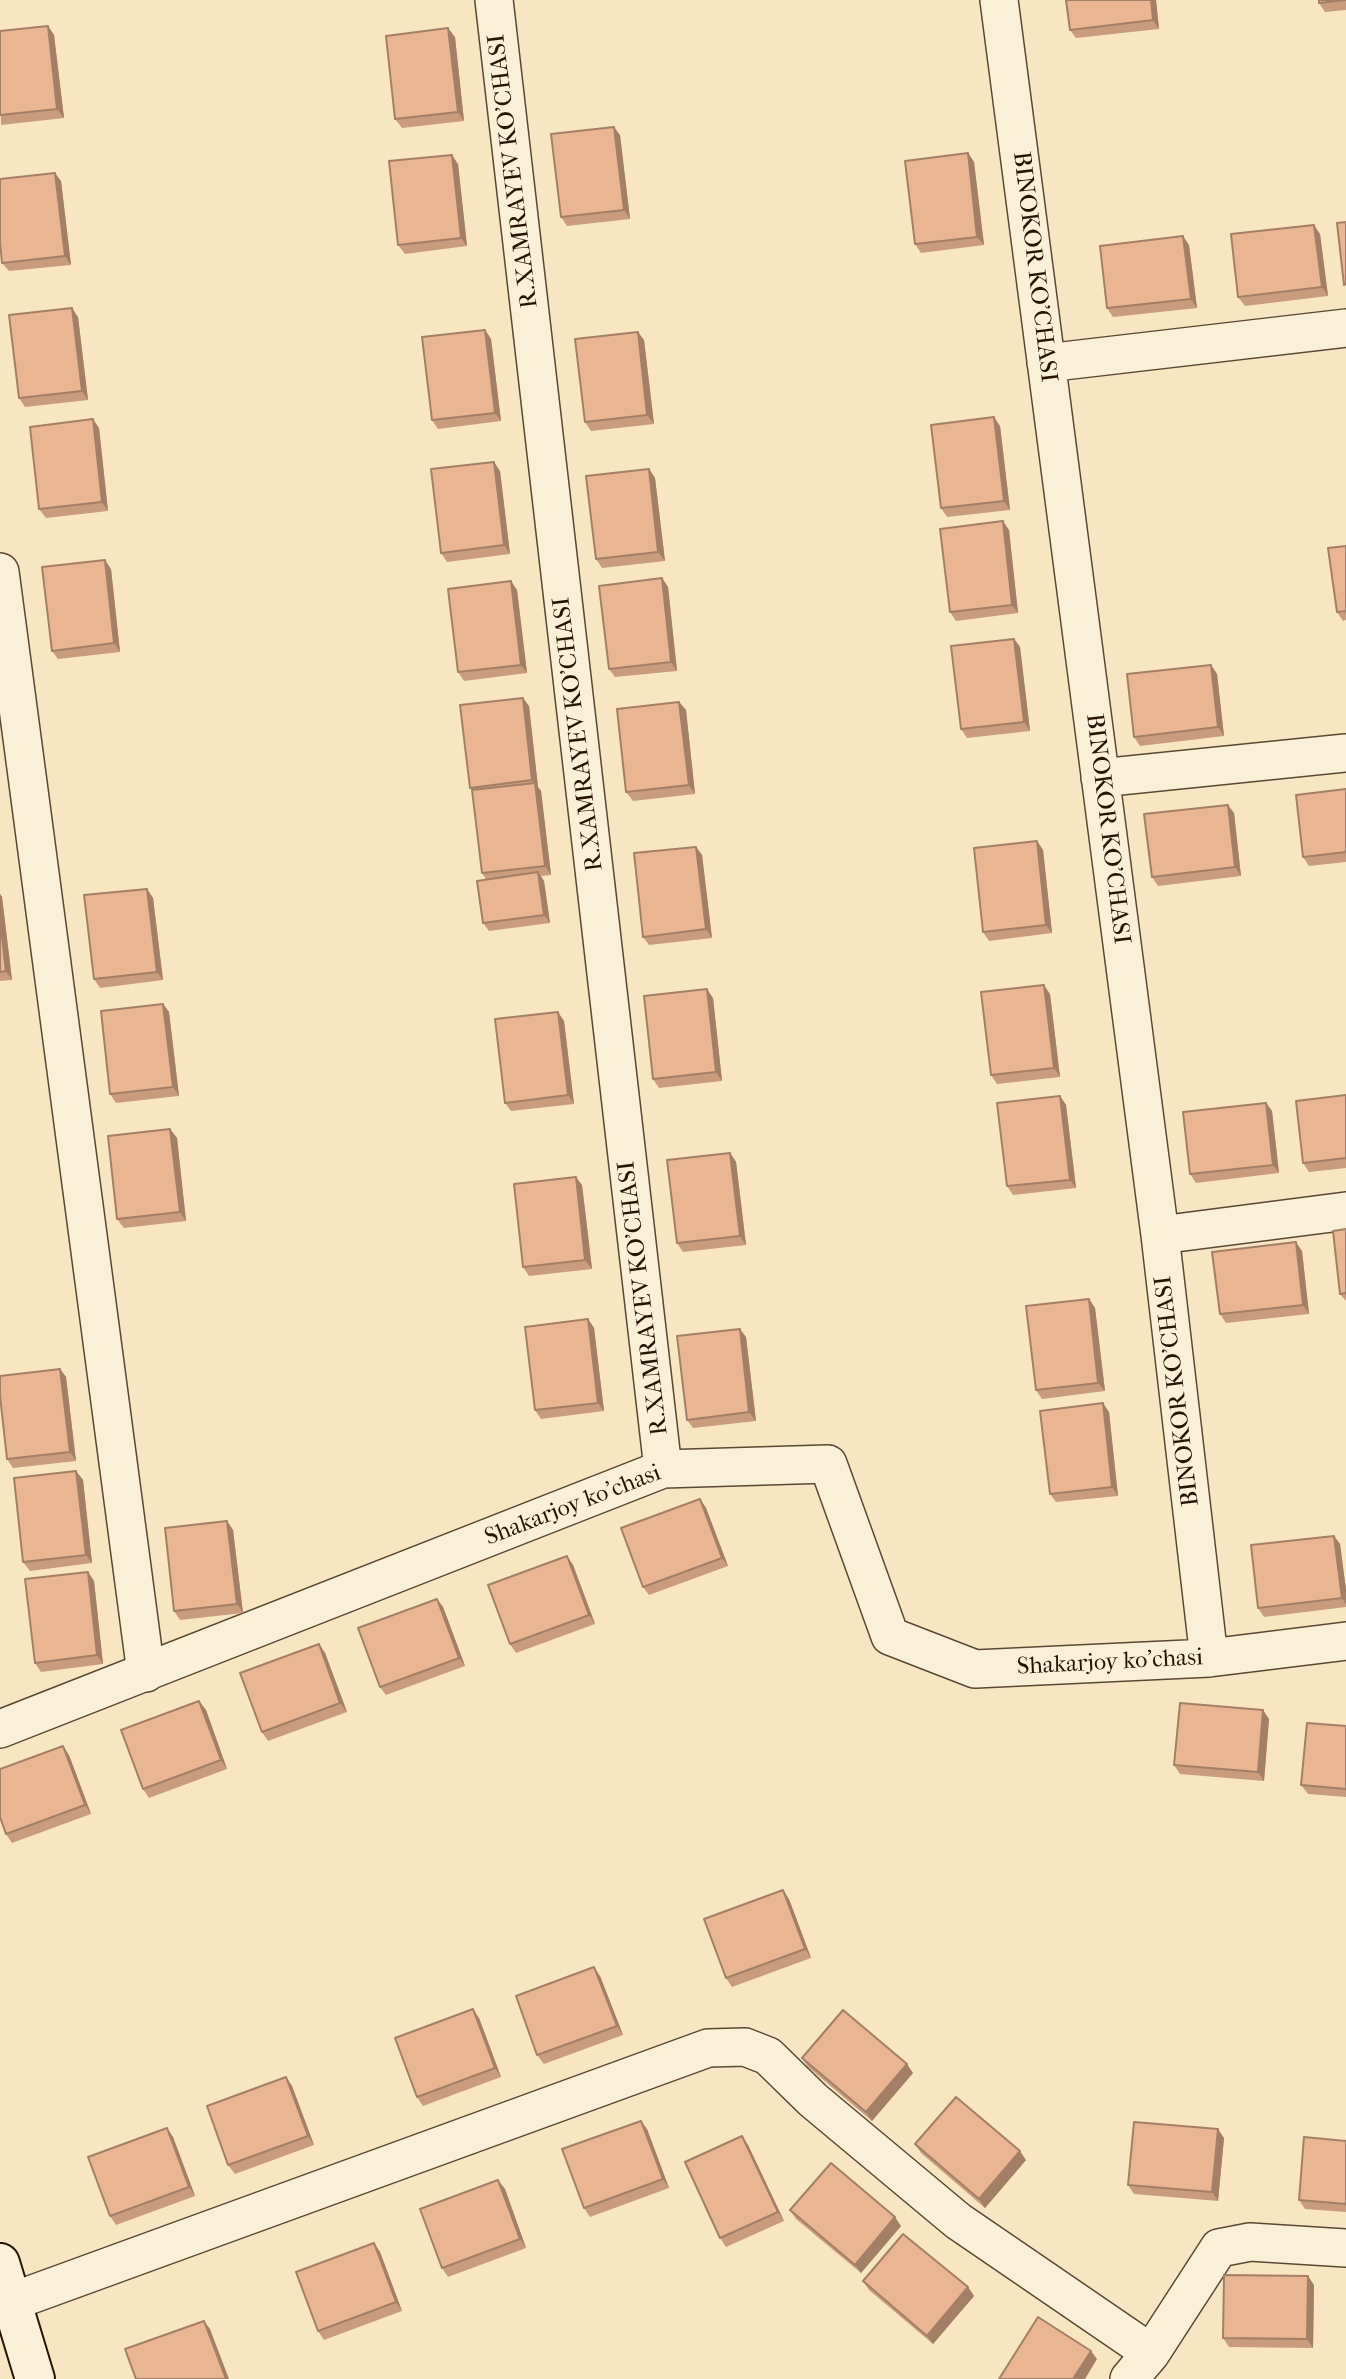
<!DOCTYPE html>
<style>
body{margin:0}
canvas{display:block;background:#f7e6c1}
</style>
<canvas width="1346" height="2379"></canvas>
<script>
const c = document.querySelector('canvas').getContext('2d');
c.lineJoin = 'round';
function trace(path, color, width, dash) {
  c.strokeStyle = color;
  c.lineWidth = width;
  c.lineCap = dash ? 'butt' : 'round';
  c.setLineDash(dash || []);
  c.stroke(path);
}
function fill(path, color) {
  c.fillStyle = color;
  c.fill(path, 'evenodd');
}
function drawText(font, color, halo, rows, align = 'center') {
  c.font = font + ' "IM FELL French Canon",serif';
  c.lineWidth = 7;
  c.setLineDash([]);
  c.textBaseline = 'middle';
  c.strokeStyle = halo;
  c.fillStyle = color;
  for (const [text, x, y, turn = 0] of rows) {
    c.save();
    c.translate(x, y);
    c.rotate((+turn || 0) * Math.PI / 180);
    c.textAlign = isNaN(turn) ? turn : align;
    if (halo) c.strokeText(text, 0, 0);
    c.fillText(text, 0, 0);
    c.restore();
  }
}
const street = new Path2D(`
 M 494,0 L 663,1469
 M 999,0 L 1160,1235 L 1209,1658
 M 1046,363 L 1346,328
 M 0,572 L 146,1673
 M 1100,778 L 1346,753
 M 1160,1235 L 1346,1211
 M 0,1729 L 663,1469 L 828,1464 L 890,1636 L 975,1669 L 1209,1658 L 1346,1641
 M 11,2302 L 708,2048 L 745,2047 L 768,2056 L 813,2100 L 958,2221 L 1151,2353
 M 1129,2379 L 1151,2353 L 1219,2248 L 1250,2242 L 1346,2248`);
const secondary = new Path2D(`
 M 0,2263 L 35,2379`);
const wall = new Path2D(`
 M 1066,0 L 1156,0 L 1159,29 L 1076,38 L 1070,30 Z
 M 1346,0 L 1346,10 L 1325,12 L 1319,3 Z
 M 48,26 L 54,35 L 64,118 L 1,125 L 0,31 Z
 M 455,37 L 464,121 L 402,128 L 395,119 Z
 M 620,135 L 630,219 L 567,226 L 561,217 Z
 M 968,153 L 974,162 L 984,245 L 921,253 L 915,244 Z
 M 458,164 L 467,246 L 405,254 L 398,245 Z
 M 61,181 L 71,265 L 9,271 L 2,263 Z
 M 1320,234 L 1328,296 L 1245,306 L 1238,297 Z
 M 1189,245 L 1197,308 L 1113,317 L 1107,308 Z
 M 78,317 L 88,400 L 25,407 L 19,398 Z
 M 485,330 L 491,339 L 501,421 L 438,429 L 432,420 Z
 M 644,340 L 654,424 L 591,431 L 585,422 Z
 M 1000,426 L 1010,510 L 947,517 L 941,508 Z
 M 99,428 L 108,511 L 46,518 L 39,509 Z
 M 649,469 L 655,478 L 665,561 L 602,568 L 596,559 Z
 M 500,471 L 510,554 L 447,562 L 441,553 Z
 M 1009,530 L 1018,613 L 956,621 L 950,612 Z
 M 1346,546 L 1346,620 L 1343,621 L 1337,612 Z
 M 111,569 L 120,652 L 58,659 L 52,651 Z
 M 662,578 L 668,587 L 677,671 L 615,677 L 609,669 Z
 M 517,590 L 527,673 L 464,681 L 458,672 Z
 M 1014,639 L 1020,647 L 1030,731 L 967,738 L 961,729 Z
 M 1211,665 L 1217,674 L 1224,736 L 1140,746 L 1134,737 Z
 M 679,702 L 686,710 L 695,794 L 633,801 L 626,792 Z
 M 529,706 L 538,787 L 541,791 L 551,875 L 541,876 L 544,881 L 550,923 L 489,931 L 483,923 L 486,879 L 482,873 L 473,792 L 470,788 Z
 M 1346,789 L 1346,862 L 1309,866 L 1303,857 Z
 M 1234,813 L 1241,876 L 1158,886 L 1152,877 Z
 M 1037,841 L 1043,850 L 1052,933 L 989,941 L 983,932 Z
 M 696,847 L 702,855 L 712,938 L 649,945 L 643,937 Z
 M 147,889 L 153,898 L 163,980 L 100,988 L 94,979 Z
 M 0,894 L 2,897 L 12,980 L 0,981 Z
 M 1050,994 L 1060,1077 L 997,1084 L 991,1075 Z
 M 713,998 L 722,1081 L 659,1088 L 653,1079 Z
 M 163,1004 L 169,1012 L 179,1096 L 116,1103 L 110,1094 Z
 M 564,1021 L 574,1104 L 511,1111 L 505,1103 Z
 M 1346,1095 L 1346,1168 L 1309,1172 L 1303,1163 Z
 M 1060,1096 L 1066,1105 L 1076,1188 L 1013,1195 L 1007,1186 Z
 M 1266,1103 L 1272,1111 L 1279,1173 L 1196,1183 L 1190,1174 Z
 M 170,1129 L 177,1138 L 186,1221 L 124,1228 L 117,1219 Z
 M 730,1153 L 736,1162 L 746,1245 L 683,1252 L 677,1243 Z
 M 582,1185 L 592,1269 L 529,1276 L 523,1267 Z
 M 1346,1229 L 1346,1301 L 1340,1294 Z
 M 1302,1251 L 1309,1314 L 1226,1323 L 1220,1314 Z
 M 1089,1299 L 1095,1308 L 1105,1391 L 1042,1399 L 1036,1390 Z
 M 588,1319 L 594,1328 L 604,1411 L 541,1419 L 535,1410 Z
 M 746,1337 L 756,1421 L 693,1428 L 687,1420 Z
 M 60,1369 L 66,1377 L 76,1461 L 13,1468 L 7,1459 Z
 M 1109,1412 L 1118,1496 L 1056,1502 L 1050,1494 Z
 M 76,1471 L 83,1480 L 92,1563 L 30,1571 L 23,1562 Z
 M 700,1499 L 706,1508 L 728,1566 L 649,1595 L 643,1587 Z
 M 227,1521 L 233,1530 L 243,1613 L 180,1620 L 174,1611 Z
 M 1334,1536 L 1340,1544 L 1346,1590 L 1346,1607 L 1264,1617 L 1258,1608 Z
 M 567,1556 L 573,1565 L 595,1624 L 516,1653 L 510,1644 Z
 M 88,1572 L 94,1581 L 103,1664 L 41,1672 L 35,1663 Z
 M 437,1599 L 443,1607 L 465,1666 L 386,1695 L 380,1687 Z
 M 319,1644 L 325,1653 L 347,1712 L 268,1741 L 262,1732 Z
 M 199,1701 L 206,1710 L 227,1769 L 149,1798 L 143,1789 Z
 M 1269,1719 L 1264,1781 L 1180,1774 L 1174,1765 Z
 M 1346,1726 L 1346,1797 L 1308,1794 L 1301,1785 Z
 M 69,1755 L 91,1814 L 12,1843 L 6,1834 Z
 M 789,1899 L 811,1958 L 732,1987 L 726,1978 Z
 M 600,1976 L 623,2035 L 544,2064 L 537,2055 Z
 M 479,2018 L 501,2077 L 423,2106 L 417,2097 Z
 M 802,2058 L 913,2073 L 872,2121 L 808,2067 Z
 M 286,2077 L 292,2086 L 314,2145 L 235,2174 L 228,2165 Z
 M 647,2129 L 669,2188 L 590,2217 L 584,2208 Z
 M 173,2137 L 195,2196 L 116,2225 L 110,2216 Z
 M 1224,2138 L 1218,2201 L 1134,2194 L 1128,2185 Z
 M 1346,2141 L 1346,2212 L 1305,2209 L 1299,2200 Z
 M 915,2144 L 1026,2160 L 985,2208 L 921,2153 Z
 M 748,2145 L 784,2221 L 726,2247 L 720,2238 Z
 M 505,2189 L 526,2248 L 448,2277 L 442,2268 Z
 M 790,2210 L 901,2226 L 861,2273 L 796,2219 Z
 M 374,2243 L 380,2252 L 402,2311 L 324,2340 L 318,2331 Z
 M 863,2281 L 968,2287 L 974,2296 L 933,2344 L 869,2290 Z
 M 1314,2285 L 1313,2348 L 1229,2347 L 1223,2338 Z`);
const shadedWall = new Path2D(`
 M 1151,0 L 1156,0 L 1159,29 L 1153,20 Z
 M 48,26 L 54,35 L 64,118 L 57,109 Z
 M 448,28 L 455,37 L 464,121 L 458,112 Z
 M 614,127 L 620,135 L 630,219 L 624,210 Z
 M 968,153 L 974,162 L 984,245 L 977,237 Z
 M 452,155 L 458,164 L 467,246 L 461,238 Z
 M 55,173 L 61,181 L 71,265 L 65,256 Z
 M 1314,225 L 1320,234 L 1328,296 L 1322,287 Z
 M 1183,236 L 1189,245 L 1197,308 L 1191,299 Z
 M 72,308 L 78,317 L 88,400 L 82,391 Z
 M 485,330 L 491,339 L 501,421 L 495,413 Z
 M 638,332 L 644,340 L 654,424 L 647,415 Z
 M 994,417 L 1000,426 L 1010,510 L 1004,501 Z
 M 93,419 L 99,428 L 108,511 L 102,502 Z
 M 494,462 L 500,471 L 510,554 L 504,545 Z
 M 649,469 L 655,478 L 665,561 L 658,552 Z
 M 1003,521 L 1009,530 L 1018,613 L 1012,605 Z
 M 105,560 L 111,569 L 120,652 L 114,643 Z
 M 662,578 L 668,587 L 677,671 L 671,662 Z
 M 511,581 L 517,590 L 527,673 L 521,665 Z
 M 1014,639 L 1020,647 L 1030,731 L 1024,722 Z
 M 1211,665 L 1217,674 L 1224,736 L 1218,727 Z
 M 523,698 L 529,706 L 538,787 L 541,791 L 551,875 L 545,866 L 535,785 L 532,780 Z
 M 679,702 L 686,710 L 695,794 L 689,785 Z
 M 1228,805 L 1234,813 L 1241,876 L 1235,867 Z
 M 1037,841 L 1043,850 L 1052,933 L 1046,925 Z
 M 696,847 L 702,855 L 712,938 L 706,929 Z
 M 538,872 L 544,881 L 550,923 L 544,915 Z
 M 147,889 L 153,898 L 163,980 L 157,972 Z
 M 0,894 L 2,897 L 12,980 L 6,971 L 0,920 Z
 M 1044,985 L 1050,994 L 1060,1077 L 1054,1068 Z
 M 707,989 L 713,998 L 722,1081 L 716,1072 Z
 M 163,1004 L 169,1012 L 179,1096 L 173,1087 Z
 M 558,1012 L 564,1021 L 574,1104 L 568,1095 Z
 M 1060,1096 L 1066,1105 L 1076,1188 L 1070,1180 Z
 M 1266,1103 L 1272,1111 L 1279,1173 L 1273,1165 Z
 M 170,1129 L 177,1138 L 186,1221 L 180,1212 Z
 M 730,1153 L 736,1162 L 746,1245 L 740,1236 Z
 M 576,1177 L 582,1185 L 592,1269 L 585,1260 Z
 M 1296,1242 L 1302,1251 L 1309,1314 L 1303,1305 Z
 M 1089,1299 L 1095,1308 L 1105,1391 L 1098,1383 Z
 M 588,1319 L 594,1328 L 604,1411 L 598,1403 Z
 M 740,1329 L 746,1337 L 756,1421 L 749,1412 Z
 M 60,1369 L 66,1377 L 76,1461 L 70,1452 Z
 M 1103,1403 L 1109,1412 L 1118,1496 L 1112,1487 Z
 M 76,1471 L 83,1480 L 92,1563 L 86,1555 Z
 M 700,1499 L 706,1508 L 728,1566 L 722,1558 Z
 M 227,1521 L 233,1530 L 243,1613 L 237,1604 Z
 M 1334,1536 L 1340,1544 L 1346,1590 L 1346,1604 L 1342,1598 Z
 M 567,1556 L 573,1565 L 595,1624 L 589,1615 Z
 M 88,1572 L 94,1581 L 103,1664 L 97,1655 Z
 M 437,1599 L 443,1607 L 465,1666 L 459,1658 Z
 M 319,1644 L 325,1653 L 347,1712 L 340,1703 Z
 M 199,1701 L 206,1710 L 227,1769 L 221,1760 Z
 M 1263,1710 L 1269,1719 L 1264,1781 L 1258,1772 Z
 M 63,1746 L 69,1755 L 91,1814 L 85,1805 Z
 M 783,1890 L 789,1899 L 811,1958 L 805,1949 Z
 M 594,1967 L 600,1976 L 623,2035 L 617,2026 Z
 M 473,2009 L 479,2018 L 501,2077 L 495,2068 Z
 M 907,2064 L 913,2073 L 872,2121 L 866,2112 Z
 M 286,2077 L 292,2086 L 314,2145 L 308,2136 Z
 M 641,2121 L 647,2129 L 669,2188 L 663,2179 Z
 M 167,2128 L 173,2137 L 195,2196 L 189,2187 Z
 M 1218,2129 L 1224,2138 L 1218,2201 L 1212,2192 Z
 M 742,2136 L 748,2145 L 784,2221 L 778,2212 Z
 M 1020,2151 L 1026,2160 L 985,2208 L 979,2199 Z
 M 498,2180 L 505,2189 L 526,2248 L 520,2239 Z
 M 895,2217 L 901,2226 L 861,2273 L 855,2265 Z
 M 374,2243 L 380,2252 L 402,2311 L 396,2302 Z
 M 1308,2276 L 1314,2285 L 1313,2348 L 1307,2339 Z
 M 968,2287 L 974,2296 L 933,2344 L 927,2336 Z
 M 204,2321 L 210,2329 L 229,2379 L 226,2379 Z
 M 1091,2351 L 1097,2359 L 1085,2379 L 1073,2379 Z`);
const building = new Path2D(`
 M 1066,0 L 1151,0 L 1153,20 L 1070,30 Z
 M 1319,0 L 1346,0 L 1319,3 Z
 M 48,26 L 57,109 L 0,115 L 0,31 Z
 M 448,28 L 458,112 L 395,119 L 386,36 Z
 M 614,127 L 624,210 L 561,217 L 551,134 Z
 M 968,153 L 977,237 L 915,244 L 905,161 Z
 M 452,155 L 461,238 L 398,245 L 389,161 Z
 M 55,173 L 65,256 L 2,263 L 0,242 L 0,179 Z
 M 1346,222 L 1346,284 L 1344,285 L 1337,223 Z
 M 1314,225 L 1322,287 L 1238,297 L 1231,234 Z
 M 1183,236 L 1191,299 L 1107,308 L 1100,246 Z
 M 72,308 L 82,391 L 19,398 L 9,315 Z
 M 485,330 L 495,413 L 432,420 L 422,337 Z
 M 638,332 L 647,415 L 585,422 L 575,339 Z
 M 994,417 L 1004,501 L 941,508 L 931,425 Z
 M 93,419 L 102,502 L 39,509 L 30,427 Z
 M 494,462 L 504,545 L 441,553 L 431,469 Z
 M 649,469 L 658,552 L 596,559 L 586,476 Z
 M 1003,521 L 1012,605 L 950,612 L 940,529 Z
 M 1346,546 L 1346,611 L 1337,612 L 1328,548 Z
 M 105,560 L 114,643 L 52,651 L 42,567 Z
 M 662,578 L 671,662 L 609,669 L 599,586 Z
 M 511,581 L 521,665 L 458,672 L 448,589 Z
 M 1014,639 L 1024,722 L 961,729 L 951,646 Z
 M 1211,665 L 1218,727 L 1134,737 L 1127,674 Z
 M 523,698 L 532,780 L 470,788 L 460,705 Z
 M 679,702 L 689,785 L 626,792 L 617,709 Z
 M 535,783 L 545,866 L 482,873 L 472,790 Z
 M 1346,789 L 1346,852 L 1303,857 L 1296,795 Z
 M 1228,805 L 1235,867 L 1152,877 L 1144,814 Z
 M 1037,841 L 1046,925 L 983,932 L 974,848 Z
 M 696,847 L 706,929 L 643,937 L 634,853 Z
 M 538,872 L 544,915 L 483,923 L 477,881 Z
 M 147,889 L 157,972 L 94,979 L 84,895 Z
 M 0,920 L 6,971 L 0,972 Z
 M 1044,985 L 1054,1068 L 991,1075 L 981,992 Z
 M 707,989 L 716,1072 L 653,1079 L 644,996 Z
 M 163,1004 L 173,1087 L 110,1094 L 101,1011 Z
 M 558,1012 L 568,1095 L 505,1103 L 495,1019 Z
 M 1346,1095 L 1346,1158 L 1303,1163 L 1296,1101 Z
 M 1060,1096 L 1070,1180 L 1007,1186 L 997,1103 Z
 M 1266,1103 L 1273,1165 L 1190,1174 L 1183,1112 Z
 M 170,1129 L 180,1212 L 117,1219 L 108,1136 Z
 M 730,1153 L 740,1236 L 677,1243 L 667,1160 Z
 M 576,1177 L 585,1260 L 523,1267 L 514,1184 Z
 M 1346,1229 L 1346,1293 L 1340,1294 L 1333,1231 Z
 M 1296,1242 L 1303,1305 L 1220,1314 L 1212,1252 Z
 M 1089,1299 L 1098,1383 L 1036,1390 L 1026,1306 Z
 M 588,1319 L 598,1403 L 535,1410 L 525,1327 Z
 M 740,1329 L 749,1412 L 687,1420 L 677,1336 Z
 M 60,1369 L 70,1452 L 7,1459 L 0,1396 L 0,1376 Z
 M 1103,1403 L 1112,1487 L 1050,1494 L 1040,1411 Z
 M 76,1471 L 86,1555 L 23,1562 L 14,1478 Z
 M 700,1499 L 722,1558 L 643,1587 L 621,1528 Z
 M 227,1521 L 237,1604 L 174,1611 L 165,1528 Z
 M 1334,1536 L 1342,1598 L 1258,1608 L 1251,1545 Z
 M 567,1556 L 589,1615 L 510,1644 L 488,1585 Z
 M 88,1572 L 97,1655 L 35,1663 L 25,1579 Z
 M 437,1599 L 459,1658 L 380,1687 L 358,1628 Z
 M 319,1644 L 340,1703 L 262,1732 L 240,1673 Z
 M 199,1701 L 221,1760 L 143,1789 L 121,1730 Z
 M 1180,1703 L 1263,1710 L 1258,1772 L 1174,1765 Z
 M 1307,1723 L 1346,1726 L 1346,1789 L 1301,1785 Z
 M 63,1746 L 85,1805 L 6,1834 L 0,1817 L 0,1769 Z
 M 783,1890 L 805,1949 L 726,1978 L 704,1919 Z
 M 594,1967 L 617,2026 L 537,2055 L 516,1996 Z
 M 473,2009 L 495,2068 L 417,2097 L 395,2038 Z
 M 843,2010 L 907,2064 L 866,2112 L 802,2058 Z
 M 286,2077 L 308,2136 L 228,2165 L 207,2106 Z
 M 956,2097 L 1020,2151 L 979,2199 L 915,2144 Z
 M 641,2121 L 663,2179 L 584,2208 L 562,2149 Z
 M 1134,2122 L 1218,2129 L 1212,2192 L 1128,2185 Z
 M 167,2128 L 189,2187 L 110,2216 L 88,2157 Z
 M 742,2136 L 778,2212 L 720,2238 L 685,2162 Z
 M 1304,2137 L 1346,2141 L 1346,2204 L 1299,2200 Z
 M 831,2163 L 895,2217 L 855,2265 L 790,2210 Z
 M 498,2180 L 520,2239 L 442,2268 L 420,2209 Z
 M 903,2234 L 968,2287 L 927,2336 L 863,2281 Z
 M 374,2243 L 396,2302 L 318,2331 L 296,2272 Z
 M 1224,2275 L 1308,2276 L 1307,2339 L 1223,2338 Z
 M 1038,2317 L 1091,2351 L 1073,2379 L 999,2379 Z
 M 204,2321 L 226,2379 L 136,2379 L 125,2349 Z`);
const streetNames = [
 ["R.XAMRAYEV KO'CHASI",514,171,-97],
 ["BINOKOR KO'CHASI",1034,267,83],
 ["R.XAMRAYEV KO'CHASI",579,734,-97],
 ["BINOKOR KO'CHASI",1107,829,83],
 ["R.XAMRAYEV KO'CHASI",644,1298,-97],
 ["BINOKOR KO'CHASI",1178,1391,-97],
 ["Shakarjoy ko'chasi",573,1506,-21],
 ["Shakarjoy ko'chasi",1110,1663,-3]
];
trace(street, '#5b4833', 40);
trace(secondary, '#271404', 42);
trace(street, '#faefd7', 37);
trace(secondary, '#faefd7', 38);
fill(wall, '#c99c7e');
fill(shadedWall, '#a47f67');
fill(building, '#eab593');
trace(building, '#a47f67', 2);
drawText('24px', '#271404', '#faefd7', streetNames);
</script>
